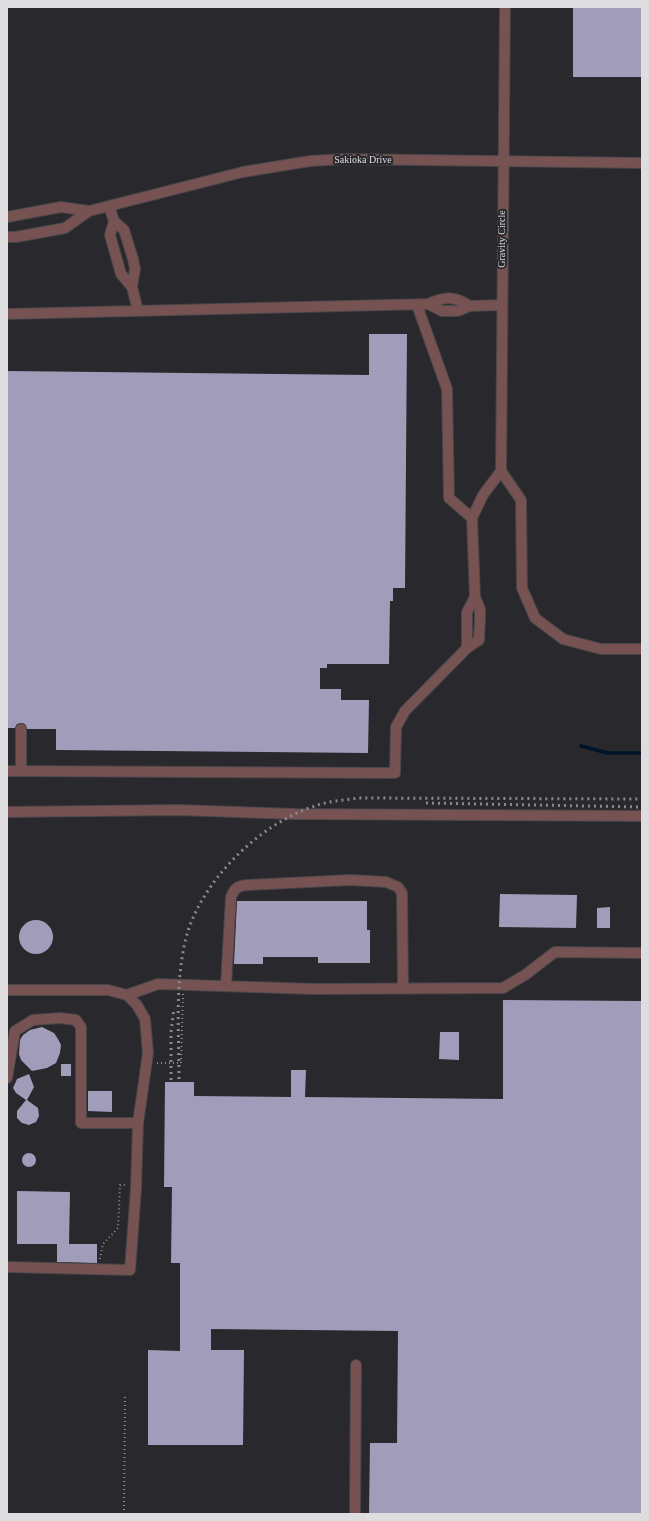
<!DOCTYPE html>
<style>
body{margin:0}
#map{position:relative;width:649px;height:1521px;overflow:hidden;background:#29282c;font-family:Georgia,serif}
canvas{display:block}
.frame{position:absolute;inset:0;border:8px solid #dddcdf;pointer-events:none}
</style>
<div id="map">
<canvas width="649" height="1521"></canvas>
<div class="frame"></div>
</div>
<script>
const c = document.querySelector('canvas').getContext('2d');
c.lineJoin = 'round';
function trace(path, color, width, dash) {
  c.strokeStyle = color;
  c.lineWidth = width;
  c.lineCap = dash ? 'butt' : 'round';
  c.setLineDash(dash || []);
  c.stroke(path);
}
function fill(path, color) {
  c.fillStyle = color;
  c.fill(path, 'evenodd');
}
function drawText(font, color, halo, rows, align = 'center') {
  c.font = font + ' Georgia,serif';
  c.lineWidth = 4;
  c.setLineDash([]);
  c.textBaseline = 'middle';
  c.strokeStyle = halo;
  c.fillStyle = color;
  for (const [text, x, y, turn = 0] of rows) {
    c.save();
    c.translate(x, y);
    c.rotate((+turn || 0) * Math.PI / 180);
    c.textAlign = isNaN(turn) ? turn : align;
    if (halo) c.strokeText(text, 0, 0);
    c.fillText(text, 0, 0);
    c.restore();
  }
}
const stream = new Path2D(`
 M 581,746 L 608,753 L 642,753`);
const building = new Path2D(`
 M 573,7 L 642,7 L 642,77 L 573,77 Z
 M 369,334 L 407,334 L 405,588 L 393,588 L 393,601 L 390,601 L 389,664 L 327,664 L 327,668 L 320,668 L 320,689 L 341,689 L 341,700 L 369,700 L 368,753 L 56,750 L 56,729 L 27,729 L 25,724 L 21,723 L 17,724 L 15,728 L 7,728 L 7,371 L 369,375 Z
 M 500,894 L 577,895 L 576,928 L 499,927 Z
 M 237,901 L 367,901 L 367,930 L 370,930 L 370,963 L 318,963 L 318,957 L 263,957 L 263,964 L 234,964 Z
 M 610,907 L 610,928 L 597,928 L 597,908 Z
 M19 937a17 17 0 1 1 34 0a17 17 0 1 1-34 0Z
 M 503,1000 L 642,1001 L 642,1514 L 369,1514 L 370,1443 L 397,1443 L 398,1331 L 211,1329 L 211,1350 L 244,1350 L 243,1445 L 148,1445 L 148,1350 L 180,1351 L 180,1263 L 171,1263 L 172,1187 L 164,1187 L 165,1082 L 194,1082 L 194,1096 L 291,1097 L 291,1070 L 306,1070 L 305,1097 L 503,1099 Z
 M 42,1027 L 54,1033 L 58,1039 L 61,1045 L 60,1053 L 56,1063 L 47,1068 L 32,1071 L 21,1060 L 19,1054 L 20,1040 L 23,1035 L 30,1030 Z
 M 440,1032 L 459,1032 L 459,1060 L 439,1059 Z
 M 61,1064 L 71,1064 L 71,1076 L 61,1076 Z
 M 29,1074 L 34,1087 L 27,1100 L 38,1108 L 39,1116 L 36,1122 L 29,1125 L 22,1123 L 17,1118 L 17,1111 L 26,1100 L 16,1093 L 13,1088 L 17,1079 Z
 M 88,1091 L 112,1091 L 112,1112 L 88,1111 Z
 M22 1160a7 7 0 1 1 14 0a7 7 0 1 1-14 0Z
 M 17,1191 L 70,1192 L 69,1244 L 97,1244 L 97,1263 L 57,1262 L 57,1244 L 17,1244 Z`);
const path = new Path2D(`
 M 157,1063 L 181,1063 L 183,994
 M 100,1259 L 103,1244 L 118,1228 L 120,1185 L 125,1185
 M 124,1514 L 125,1396`);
const minor = new Path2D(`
 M 109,206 L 114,221 L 110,235 L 121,274 L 132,287 L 138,311
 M 7,217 L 61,207 L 89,211
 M 114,221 L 124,230 L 133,259 L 135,269 L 132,287
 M 7,237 L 16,237 L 65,228 L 89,211 L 243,172 L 310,161 L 345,159 L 642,163
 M 428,304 L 442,311 L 458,311 L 470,306 L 502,305
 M 7,314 L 428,304 C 446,296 454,296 470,306
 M 501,471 L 505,7
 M 501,471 L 521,500 L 522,588 L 535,618 L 563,639 L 601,649 L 642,649
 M 472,518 L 483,495 L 501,471
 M 467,648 L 467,612 L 475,597
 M 7,771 L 395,773 L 396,727 L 405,711 L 467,648 L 479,640 L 480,618 L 480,609 L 475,597 L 472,518 L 449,498 L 447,389 L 417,305
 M 21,771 L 21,729
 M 7,812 L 178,810 L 295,814 L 642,816
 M 226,985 L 231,897 C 235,887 238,886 248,885 L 350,880 L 386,882 L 398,887 L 402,893 L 403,988
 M 7,990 L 108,990 L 127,995 L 137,1005 L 145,1019 L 148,1053 L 138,1123 L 136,1188 L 130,1270 L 7,1267
 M 127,995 L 158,984 L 315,989 L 503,988 L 525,975 L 555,952 L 642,953
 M 7,1078 L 15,1031 L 33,1020 L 60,1018 L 76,1020 L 81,1027 L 81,1123 L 138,1123
 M 355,1514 L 356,1365`);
const rail = new Path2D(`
 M 426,803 L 642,807
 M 179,1079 C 179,1033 175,987 185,942 C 198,884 258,824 315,806 C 329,801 344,800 359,798 L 642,799
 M 171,1080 L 171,1032 L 174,1008`);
const streetNames = [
 ["Sakioka Drive",363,160],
 ["Gravity Circle",502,239,-90]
];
trace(stream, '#001425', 3.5);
fill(building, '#a29cbb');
trace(minor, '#464549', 12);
trace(path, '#8b8a8d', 2, [1, 3]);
trace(minor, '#765352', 10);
trace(rail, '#8a898c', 3, [2, 4]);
drawText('10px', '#dddcdf', '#29282c', streetNames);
</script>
